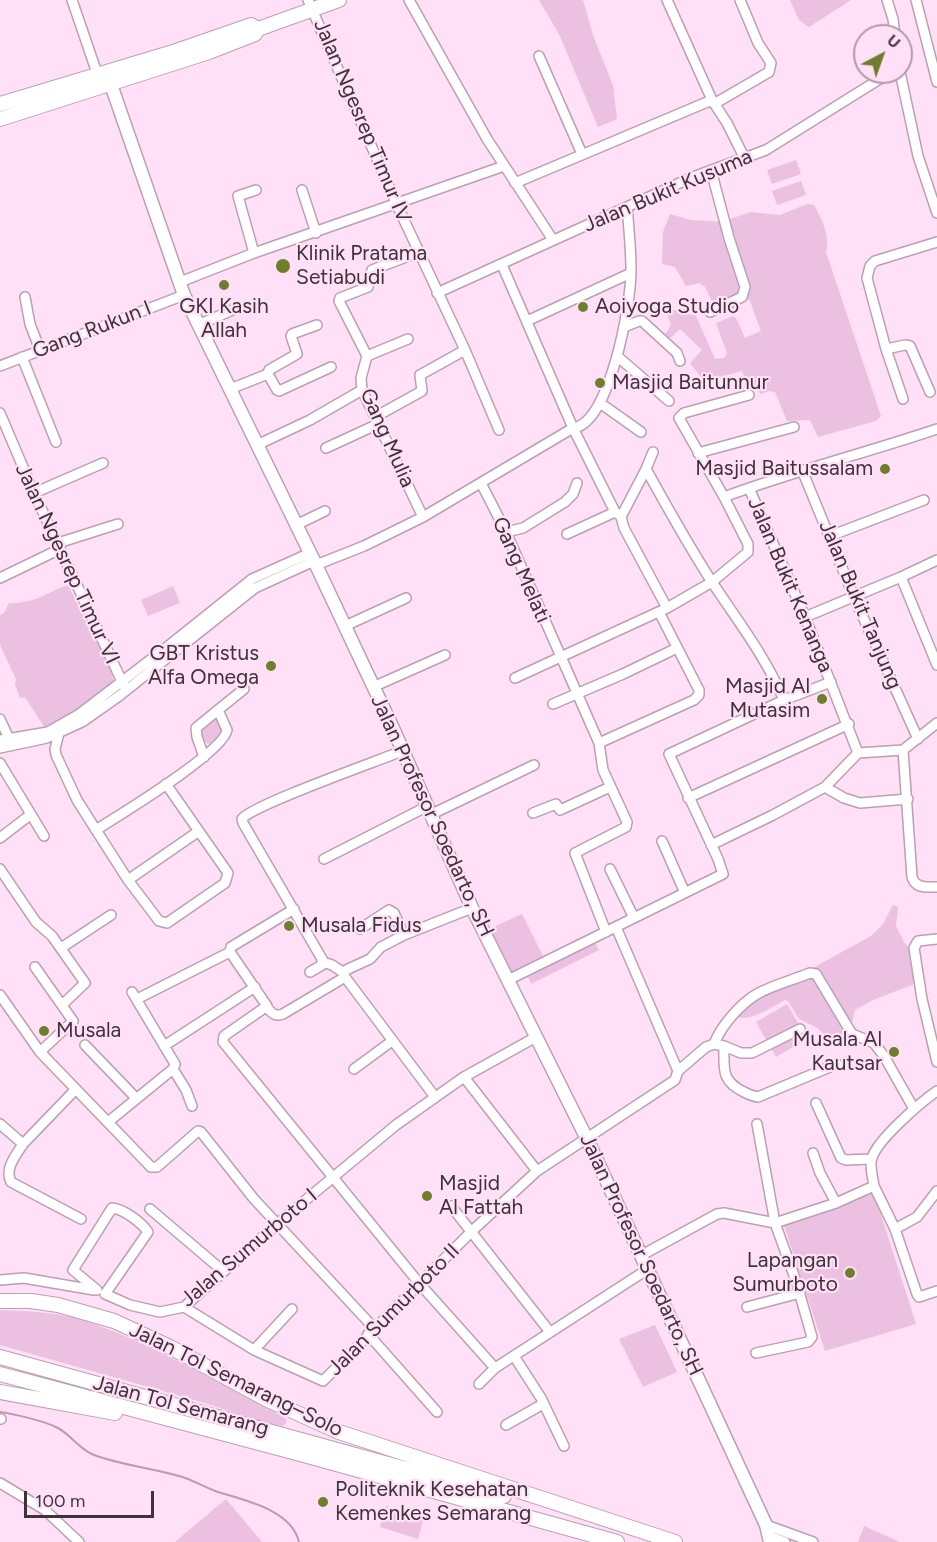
<!DOCTYPE html>
<meta charset="utf-8">
<style>
body{margin:0}
#map{position:relative;width:937px;height:1542px;overflow:hidden;background:#ffe0f6;font-family:Figtree,sans-serif}
canvas{display:block}
.north{position:absolute;left:853px;top:24px;width:60px;height:60px;box-sizing:border-box;background:#ffe0f6;border:2px solid #b29aab;border-radius:50%;rotate:41deg;font-size:16px;font-weight:700;line-height:24px;text-align:center;color:#3e323b}
.north::after{content:'';display:block;margin:auto;width:21px;height:27px;background:#6e7e2c;clip-path:polygon(50% 0,100% 100%,50% 72%,0 100%)}
.scale{position:absolute;left:24px;top:1491px;width:130px;height:27px;box-sizing:border-box;border:3px solid #3e323b;border-top:0;padding-left:8px;font-size:18px;line-height:21px;white-space:nowrap;color:#3e323b;-webkit-text-stroke:4px #ffe0f6;paint-order:stroke}
</style>
<div id="map">
<canvas width="937" height="1542"></canvas>
<div class="north">U</div>
<div class="scale">100 m</div>
</div>
<script>
const c = document.querySelector('canvas').getContext('2d');
c.lineJoin = 'round';
function fill(path, color) {
  c.fillStyle = color;
  c.fill(path, 'evenodd');
}
function trace(path, color, width, dash) {
  c.strokeStyle = color;
  c.lineWidth = width;
  c.lineCap = dash ? 'butt' : 'round';
  c.setLineDash(dash || []);
  c.stroke(path);
}
function drawText(font, color, halo, rows, align = 'center') {
  c.font = font + ' Figtree,sans-serif';
  c.lineWidth = 4.5;
  c.setLineDash([]);
  c.textBaseline = 'middle';
  c.strokeStyle = halo;
  c.fillStyle = color;
  for (const [text, x, y, turn = 0] of rows) {
    c.save();
    c.translate(x, y);
    c.rotate((+turn || 0) * Math.PI / 180);
    c.textAlign = isNaN(turn) ? turn : align;
    if (halo) c.strokeText(text, 0, 0);
    c.fillText(text, 0, 0);
    c.restore();
  }
}
const green = new Path2D(`
 M 539,0 L 583,0 L 594,38 L 613,85 L 617,119 L 598,127 L 559,34 Z
 M 790,0 L 851,0 L 809,27 L 799,20 Z
 M 796,160 L 801,174 L 772,184 L 767,170 Z
 M 801,181 L 806,195 L 777,205 L 772,191 Z
 M 807,204 L 814,205 C 822,220 830,234 826,252 L 881,416 L 876,421 L 818,437 L 810,420 L 787,421 L 775,392 L 770,391 L 761,394 L 745,379 L 742,371 L 704,381 L 690,363 L 702,350 L 680,329 L 668,340 L 665,335 L 671,325 L 667,314 L 673,310 L 696,316 L 715,359 L 724,358 L 727,353 L 716,323 L 733,316 L 736,318 L 745,338 L 761,331 L 750,301 L 742,293 L 715,307 L 705,287 L 699,283 L 686,286 L 675,267 L 662,264 L 663,232 L 670,214 L 691,220 L 722,222 L 750,212 L 780,215 Z
 M 68,585 L 109,665 L 114,682 L 106,691 L 51,729 L 45,728 L 25,697 L 20,698 L 15,684 L 16,679 L 0,645 L 0,615 L 4,613 L 9,603 C 34,604 46,593 68,585 Z
 M 173,586 L 180,603 L 148,616 L 141,600 Z
 M 214,719 L 218,719 L 225,729 L 213,742 L 208,744 L 201,739 C 199,729 207,724 214,719 Z
 M 893,905 L 898,907 L 896,926 L 904,942 L 913,953 L 917,978 L 912,985 L 873,1000 L 855,1010 C 850,1030 852,1032 832,1042 L 816,1027 L 799,1019 L 788,1001 L 785,1000 C 770,1008 748,1024 733,1015 L 740,1008 L 871,936 L 883,924 Z
 M 522,914 L 543,956 L 511,972 L 489,929 Z
 M 595,943 L 599,950 L 531,984 L 528,977 Z
 M 787,1004 L 807,1039 L 776,1057 L 756,1022 Z
 M 874,1193 L 916,1324 L 825,1351 L 783,1222 Z
 M 0,1310 C 26,1311 57,1312 82,1320 C 146,1340 213,1380 273,1411 L 286,1419 L 286,1423 L 283,1426 L 268,1424 L 205,1403 L 0,1345 Z
 M 655,1325 L 677,1372 L 643,1387 L 619,1339 Z
 M 226,1499 L 262,1542 L 175,1542 Z
 M 386,1506 L 424,1517 L 418,1539 L 380,1527 Z
 M 864,1526 L 900,1542 L 858,1542 Z`);
const stream = new Path2D(`
 M 0,1412 C 14,1414 45,1421 58,1428 C 71,1435 80,1450 94,1455 C 121,1465 151,1468 179,1476 C 194,1480 207,1489 221,1493 C 248,1501 292,1511 299,1542`);
const minor = new Path2D(`
 M 72,0 L 99,79
 M 308,0 L 397,205 L 465,350 L 499,430
 M 409,0 L 487,139 L 553,240
 M 667,0 L 712,100 L 727,123 L 745,159
 M 887,0 L 893,19 L 895,36
 M 916,0 L 937,82
 M 539,56 L 582,154
 M 900,72 L 918,156 L 937,213
 M 714,104 L 769,72 L 771,63 L 758,43 L 740,0
 M 515,183 L 712,100
 M 302,190 L 316,233
 M 419,252 L 372,270 L 368,287 L 340,298 L 339,301 L 367,356 L 361,378 L 362,390 L 423,517
 M 254,253 L 238,196 L 256,190
 M 502,265 L 573,428 L 615,512
 M 180,282 L 254,253 L 504,166
 M 437,293 L 693,177 L 766,150 L 891,72
 M 25,297 L 30,324 L 40,350
 M 710,312 L 742,297 L 745,287 L 729,238 L 711,170
 M 527,321 L 631,273
 M 198,325 L 237,308
 M 624,327 L 639,321 L 642,321 L 677,353 L 680,361
 M 886,349 L 905,345 L 910,346 L 930,392
 M 367,356 L 408,339
 M 617,356 L 669,401
 M 22,357 L 56,442
 M 0,366 L 184,295
 M 268,374 L 269,370 L 297,354 L 291,336 L 292,334 L 317,325
 M 230,389 L 268,374 L 277,390 L 279,391 L 331,367
 M 749,395 L 684,413 L 679,418 L 724,497 C 794,471 866,453 937,429
 M 903,399 L 886,349 L 867,278 L 870,266 L 875,261 L 937,242
 M 600,403 L 641,432
 M 0,413 L 34,493 L 124,686
 M 375,417 L 422,391 L 420,375 L 465,350
 M 257,445 L 310,420 L 362,390
 M 326,448 L 378,424
 M 653,452 L 646,469 L 621,517 L 624,528 L 667,608
 M 698,453 L 794,427
 M 646,469 C 667,507 688,545 712,582 C 739,623 764,654 784,700
 M 802,470 L 854,597 L 918,739
 M 481,483 L 506,532 L 599,743 L 603,770 L 627,822 L 626,827 L 575,853 L 606,932
 M 749,488 L 805,617 L 858,753
 M 34,493 L 103,463
 M 296,525 L 325,511
 M 506,532 L 523,528 L 565,502 L 573,494 L 577,483
 M 567,534 L 615,512 L 619,515
 M 830,536 L 924,500
 M 58,543 L 118,524
 M 316,565 L 364,546 L 423,517 L 573,428 C 610,424 631,303 631,271 C 631,250 629,228 627,207
 M 901,577 L 937,665
 M 0,578 L 60,549
 M 805,617 L 901,577 L 937,560
 M 345,626 L 406,598
 M 515,678 L 667,608 L 712,582 L 748,552 L 748,544 L 724,497
 M 373,687 L 445,655
 M 553,704 L 623,674 L 677,648
 M 218,710 L 244,689
 M 0,719 L 10,741
 M 59,733 L 55,749 L 56,755 L 77,800 L 96,830 C 119,815 224,752 227,730 L 218,710 L 196,728 L 197,737 L 204,757
 M 0,740 L 48,732 L 78,715 L 167,647 L 252,579 L 310,553
 M 599,743 L 694,700 L 699,695 L 699,690 L 659,612
 M 0,748 L 47,738 L 82,722 L 119,696 L 255,588 L 314,561
 M 903,750 L 912,877 C 916,889 926,887 937,887
 M 858,753 L 903,750 L 937,723
 M 0,763 L 44,836
 M 825,787 L 844,798 L 860,803 L 908,799
 M 688,798 L 849,724
 M 533,813 L 556,804 L 560,810 L 610,787
 M 430,815 L 534,765
 M 96,830 L 128,880 L 159,921 L 167,923 L 225,883 L 228,873 L 166,784
 M 0,838 L 30,815
 M 662,841 L 685,893
 M 711,845 L 773,815 L 825,787 L 858,753
 M 324,859 L 426,807
 M 0,869 L 36,922 L 52,936 L 85,983 L 62,1005
 M 610,869 L 634,918
 M 128,880 L 199,831
 M 294,909 L 231,947 L 230,952 L 267,1006 L 224,1036 L 223,1042 L 419,1283 L 495,1368 L 648,1269
 M 616,927 L 678,1071
 M 404,935 L 472,908
 M 937,939 L 918,941 L 914,948 L 922,999 L 937,1062
 M 61,948 L 111,915
 M 323,962 L 332,965 L 344,973
 M 35,967 L 73,1021 L 40,1052
 M 310,972 L 322,965 L 322,959 L 243,823 L 242,819 C 252,805 378,761 402,751
 M 345,977 L 435,1097
 M 345,977 L 344,973 L 346,970 L 370,959 L 381,947 L 404,935 L 394,913 L 389,910 L 360,929
 M 508,980 L 723,874 L 718,859 L 669,754 L 784,700 L 831,682
 M 132,992 L 175,1064 L 173,1069 L 186,1090 L 192,1106
 M 0,995 L 40,1052 L 151,1167 L 157,1167 L 198,1131 L 201,1132 L 254,1199 L 374,1328
 M 137,999 L 230,952
 M 267,1008 C 272,1013 275,1017 283,1014 L 345,977
 M 714,1044 C 721,1026 740,1004 757,994 C 773,985 793,980 810,973 L 816,974 L 852,1034 L 874,1043 L 884,1056 L 914,1109
 M 85,1045 L 136,1098
 M 164,1046 L 255,987
 M 724,1046 L 741,1053 L 752,1053 L 800,1029
 M 354,1069 L 392,1041
 M 464,1077 L 537,1171
 M 816,1103 L 841,1158 L 846,1160 L 871,1159
 M 108,1122 L 173,1069
 M 0,1124 L 23,1144 L 76,1089
 M 23,1144 C 16,1155 4,1169 11,1182 L 81,1219
 M 813,1153 L 820,1173 L 836,1203
 M 874,1186 L 895,1229 L 917,1217 L 937,1191
 M 451,1206 L 550,1332
 M 150,1209 L 223,1271
 M 895,1229 L 917,1294 L 919,1297 L 937,1291
 M 642,1255 L 717,1214 L 724,1213 L 775,1223 L 836,1203 L 874,1186 C 873,1178 869,1165 872,1158 C 877,1140 921,1102 937,1091
 M 0,1280 L 24,1278 L 94,1290
 M 97,1290 L 73,1270 L 112,1208 C 124,1209 142,1223 148,1232 L 105,1294 L 130,1305 L 160,1312 L 184,1307 L 278,1223 L 396,1125 L 464,1077 L 536,1037
 M 184,1307 L 254,1350 L 323,1381 L 472,1231 L 537,1171 L 675,1080 L 678,1071 L 706,1047 L 714,1044 L 724,1046 C 724,1069 721,1081 744,1092 C 749,1095 753,1096 758,1097 L 837,1064
 M 747,1307 L 800,1293
 M 368,1334 L 437,1412
 M 254,1350 L 292,1309
 M 756,1353 L 808,1342 L 812,1337 L 796,1281 L 775,1223 L 757,1124
 M 514,1356 L 541,1398 L 564,1446
 M 479,1384 L 495,1368
 M 0,1419 L 1,1419
 M 506,1425 L 543,1404
 M 0,1483 L 45,1510 L 79,1542
 M 766,1525 L 813,1542
 M 769,1536 L 785,1542`);
const major = new Path2D(`
 M 108,76 L 184,295 L 316,565 L 392,726 L 472,908 L 587,1139 L 766,1525 L 770,1542`);
const highway = new Path2D(`
 M 0,104 L 170,53 L 251,25 L 258,29
 M 0,119 L 209,52 L 255,34 L 258,29 L 339,0
 M 0,1301 L 31,1301 L 58,1305 L 114,1321 L 170,1347 L 266,1399 L 339,1432 L 675,1542
 M 0,1357 L 504,1496
 M 0,1374 L 304,1455 L 617,1542
 M 0,1392 L 115,1413`);
const markers = [
 [283,266,8,"#6e7e2c"],
 [224,285,6,"#6e7e2c"],
 [583,307,6,"#6e7e2c"],
 [600,383,6,"#6e7e2c"],
 [885,469,6,"#6e7e2c"],
 [271,666,6,"#6e7e2c"],
 [822,699,6,"#6e7e2c"],
 [289,926,6,"#6e7e2c"],
 [44,1031,6,"#6e7e2c"],
 [894,1052,6,"#6e7e2c"],
 [427,1196,6,"#6e7e2c"],
 [850,1273,6,"#6e7e2c"],
 [323,1502,6,"#6e7e2c"]
];
const streetNames = [
 ["Jalan Ngesrep Timur IV",362,121,67],
 ["Jalan Bukit Kusuma",668,191,-23],
 ["Gang Rukun I",92,330,-21],
 ["Gang Mulia",387,438,66],
 ["Jalan Ngesrep Timur VI",67,564,65],
 ["Gang Melati",521,570,66],
 ["Jalan Bukit Kenanga",790,585,67],
 ["Jalan Bukit Tanjung",860,605,67],
 ["Jalan Profesor Soedarto, SH",432,816,65],
 ["Jalan Sumurboto I",249,1248,-40],
 ["Jalan Profesor Soedarto, SH",641,1255,65],
 ["Jalan Sumurboto II",394,1310,-45],
 ["Jalan Tol Semarang–Solo",236,1380,26],
 ["Jalan Tol Semarang",181,1406,15]
];
const poiNames = [
 ["Klinik Pratama",296,254],
 ["Setiabudi",296,278],
 ["GKI Kasih",224,307,"center"],
 ["Allah",224,331,"center"],
 ["Aoiyoga Studio",595,307],
 ["Masjid Baitunnur",612,383],
 ["Masjid Baitussalam",873,469,"right"],
 ["GBT Kristus",259,654,"right"],
 ["Alfa Omega",259,678,"right"],
 ["Masjid Al",810,687,"right"],
 ["Mutasim",810,711,"right"],
 ["Musala Fidus",301,926],
 ["Musala",56,1031],
 ["Musala Al",882,1040,"right"],
 ["Kautsar",882,1064,"right"],
 ["Masjid",439,1184],
 ["Al Fattah",439,1208],
 ["Lapangan",838,1261,"right"],
 ["Sumurboto",838,1285,"right"],
 ["Politeknik Kesehatan",335,1490],
 ["Kemenkes Semarang",335,1514]
];
fill(green, '#ebc0e0');
trace(stream, '#c296b7', 2);
trace(minor, '#bb9fb4', 12);
trace(major, '#bb9fb4', 15);
trace(highway, '#bb9fb4', 16);
trace(minor, '#fff', 9);
trace(major, '#fff', 12);
trace(highway, '#fff', 14);
for (const [x, y, r, color] of markers) {
  const dot = new Path2D();
  dot.arc(x, y, r, 0, 2 * Math.PI);
  c.fillStyle = color;
  c.fill(dot);
  trace(dot, '#ffe0f6', 2);
}
drawText('21px', '#3e323b', '#ffe0f6', streetNames);
drawText('21px', '#3e323b', '#ffe0f6', poiNames, 'left');
</script>
